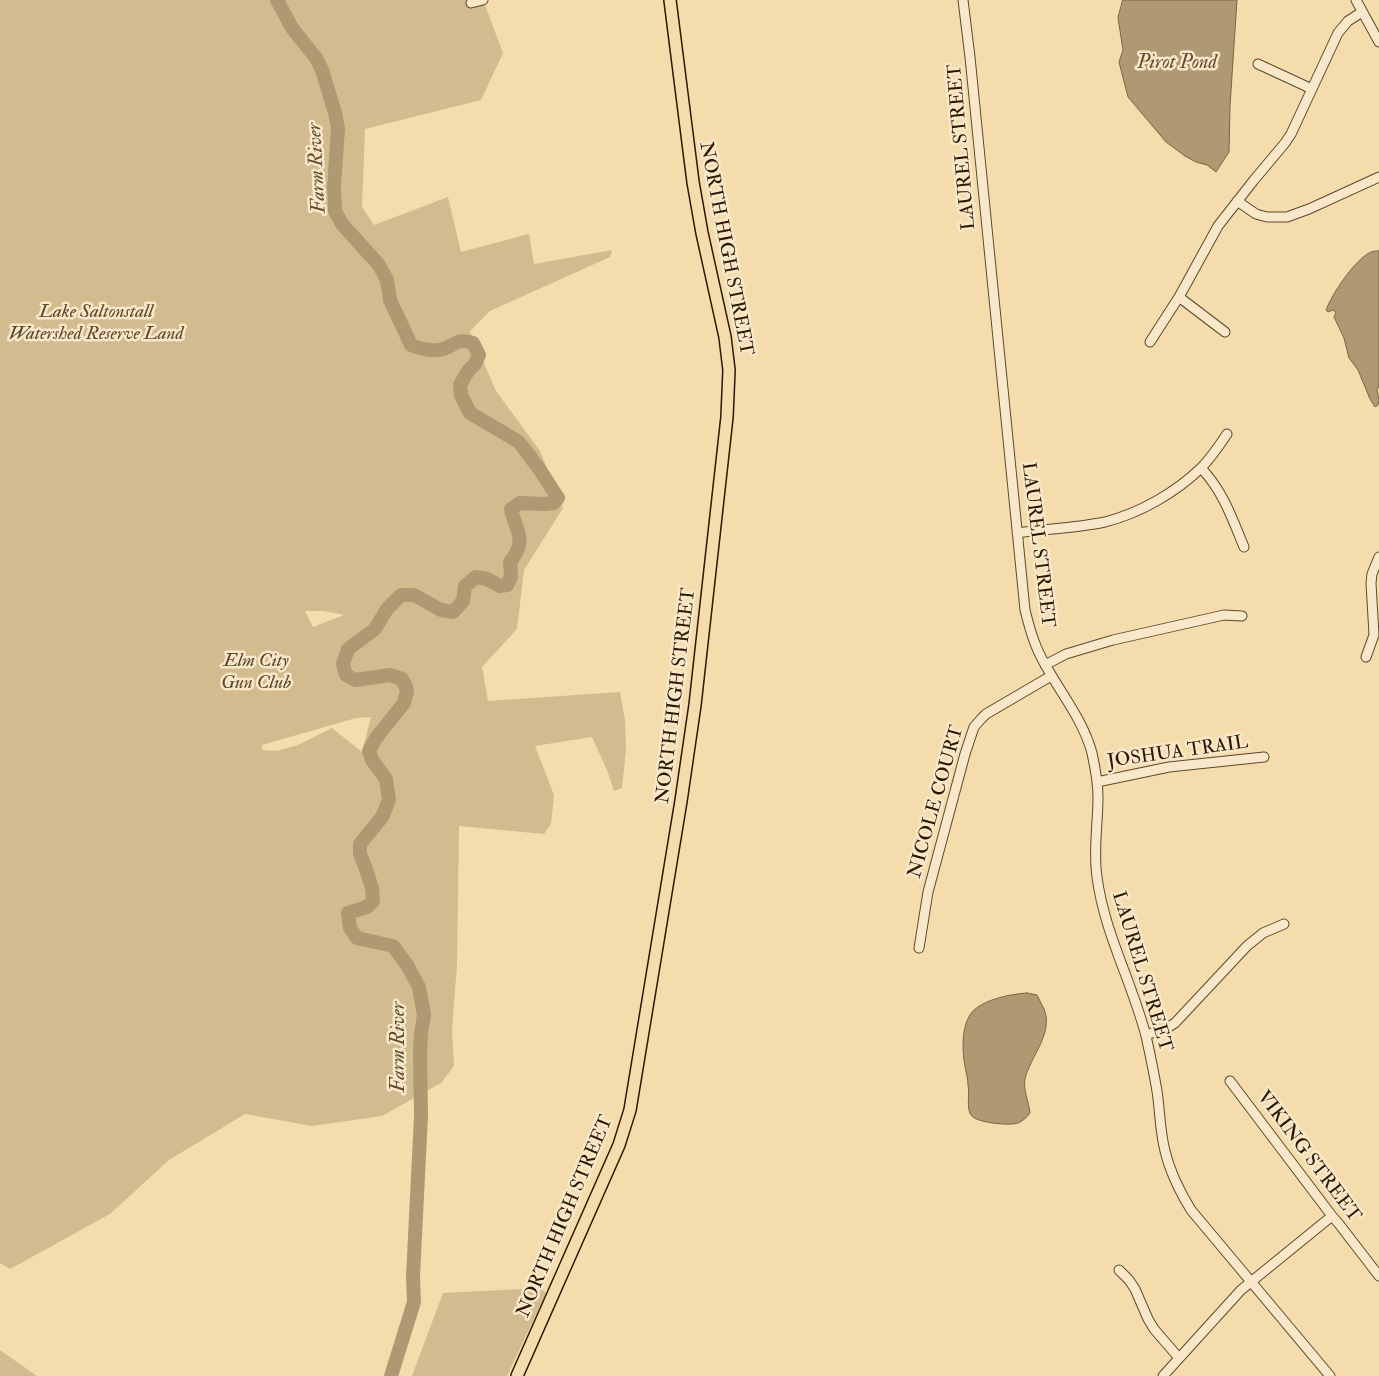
<!DOCTYPE html>
<style>
body{margin:0}
canvas{display:block;background:#f4dcac}
</style>
<canvas width="1379" height="1376"></canvas>
<script>
const c = document.querySelector('canvas').getContext('2d');
c.lineJoin = 'round';
function fill(path, color) {
  c.fillStyle = color;
  c.fill(path, 'evenodd');
}
function trace(path, color, width, dash) {
  c.strokeStyle = color;
  c.lineWidth = width;
  c.lineCap = dash ? 'butt' : 'round';
  c.setLineDash(dash || []);
  c.stroke(path);
}
function drawText(font, color, halo, rows, align = 'center') {
  c.font = font + ' "IM FELL Double Pica",serif';
  c.lineWidth = 5;
  c.setLineDash([]);
  c.textBaseline = 'middle';
  c.strokeStyle = halo;
  c.fillStyle = color;
  for (const [text, x, y, turn = 0] of rows) {
    c.save();
    c.translate(x, y);
    c.rotate((+turn || 0) * Math.PI / 180);
    c.textAlign = isNaN(turn) ? turn : align;
    if (halo) c.strokeText(text, 0, 0);
    c.fillText(text, 0, 0);
    c.restore();
  }
}
const green = new Path2D(`
 M 0,0 L 483,0 L 503,53 L 481,100 L 365,129 L 362,207 L 374,225 L 448,197 L 461,252 L 529,234 L 534,264 L 612,250 L 610,257 L 490,311 L 470,331 L 496,391 L 540,451 L 563,508 L 524,570 L 517,629 L 482,667 L 488,701 L 620,692 L 625,720 L 626,749 L 622,788 L 614,791 L 607,770 L 592,737 L 535,746 L 554,795 L 551,824 L 544,834 L 459,826 L 457,965 L 452,1029 L 454,1066 L 441,1083 L 382,1116 L 312,1126 L 245,1114 L 169,1160 L 110,1214 L 10,1269 L 0,1263 ZM 305,611 L 324,611 L 344,615 L 313,627 ZM 371,717 L 362,752 L 332,728 L 298,745 L 277,751 L 262,750 L 262,745 L 356,718 Z
 M 541,1288 L 546,1293 L 507,1376 L 412,1376 L 443,1293 Z
 M 0,1350 L 37,1376 L 0,1376 Z`);
const water = new Path2D(`
 M 1123,0 L 1237,0 L 1230,106 L 1229,152 L 1216,172 L 1207,165 L 1196,162 L 1185,156 L 1166,142 L 1128,97 L 1119,62 L 1123,50 L 1118,18 Z
 M 1379,251 L 1379,386 L 1377,390 L 1379,400 L 1378,405 L 1375,407 L 1370,399 L 1358,370 L 1349,358 L 1344,338 L 1334,317 L 1336,312 L 1333,310 L 1328,312 L 1326,310 C 1332,294 1355,259 1371,252 C 1372,251 1378,251 1379,251 Z
 M 1027,993 L 1037,995 C 1039,1000 1042,1004 1044,1009 C 1054,1033 1030,1057 1025,1079 C 1023,1090 1029,1102 1030,1113 C 1027,1117 1023,1121 1018,1123 C 1010,1126 976,1123 971,1115 C 966,1108 970,1094 968,1085 C 968,1079 966,1073 965,1066 C 962,1050 961,1024 973,1011 C 985,999 1011,994 1027,993 Z`);
const river = new Path2D(`
 M 277,0 L 292,28 L 316,58 L 322,70 L 335,113 L 338,128 L 334,187 L 335,211 L 342,224 L 379,265 L 387,280 L 390,300 L 411,345 C 421,349 432,352 443,349 C 458,344 456,338 473,343 L 479,355 L 475,364 L 468,371 L 460,385 L 461,395 L 470,413 L 519,442 L 540,470 L 558,498 L 554,503 L 545,504 L 520,503 L 511,509 C 516,532 528,540 510,562 L 511,577 L 507,585 L 500,586 L 487,579 L 476,577 L 465,586 L 463,601 L 453,612 L 441,610 L 414,595 L 401,595 L 387,609 L 375,629 L 348,649 L 343,664 L 346,675 L 355,680 L 390,675 L 402,679 L 406,687 L 407,691 L 404,703 L 376,738 L 369,751 L 372,760 L 386,779 L 389,800 L 382,817 L 360,844 L 360,854 L 366,869 L 372,888 L 373,901 L 367,907 L 348,913 L 350,928 L 357,938 L 393,946 L 407,965 L 419,987 L 424,1015 L 421,1034 L 420,1054 L 421,1116 L 413,1277 L 414,1302 L 391,1376`);
const minor = new Path2D(`
 M 963,0 L 970,57 L 1025,610 C 1030,630 1035,648 1046,666 C 1062,695 1083,720 1092,753 C 1095,767 1098,782 1098,797 C 1098,824 1093,850 1097,877 C 1104,932 1132,982 1146,1036 C 1150,1054 1154,1073 1157,1091 C 1160,1111 1160,1132 1165,1151 C 1170,1172 1180,1192 1191,1210 L 1330,1376
 M 1356,0 L 1379,42
 M 471,3 L 483,0
 M 1258,64 L 1312,89
 M 1237,201 L 1256,214 L 1267,217 L 1287,217 L 1309,209 L 1379,177
 M 1179,297 L 1225,332
 M 1150,342 L 1179,297 L 1218,226 L 1254,180 L 1285,143 L 1291,134 L 1338,33 L 1348,21 L 1362,12
 M 1201,468 C 1223,491 1232,518 1244,547
 M 1017,533 C 1046,529 1076,528 1105,522 C 1140,513 1175,493 1201,468 C 1211,458 1219,446 1227,434
 M 1366,657 L 1374,635 L 1371,583 L 1372,574 L 1379,557
 M 1045,665 L 1066,654 L 1113,640 L 1224,615 L 1242,616
 M 1097,782 L 1169,767 L 1264,757
 M 919,948 L 928,892 L 965,754 L 974,727 L 981,719 L 986,714 L 1051,676
 M 1146,1035 L 1167,1028 L 1175,1023 L 1247,946 L 1263,933 L 1284,924
 M 1230,1081 L 1332,1216 L 1339,1224 L 1379,1276
 M 1119,1270 L 1129,1280 L 1135,1289 L 1148,1319 L 1154,1329 L 1179,1358
 M 1163,1376 L 1241,1290 L 1332,1216`);
const major = new Path2D(`
 M 517,1376 L 619,1145 L 630,1110 L 681,801 L 695,705 L 727,417 L 729,370 L 725,337 L 702,233 L 693,182 L 670,0`);
const streetNames = [
 ["LAUREL STREET",963,147,-95],
 ["NORTH HIGH STREET",725,249,79],
 ["LAUREL STREET",1037,545,83],
 ["NORTH HIGH STREET",677,696,-83],
 ["JOSHUA TRAIL",1178,753,-8],
 ["NICOLE COURT",937,802,-74],
 ["LAUREL STREET",1141,972,73],
 ["VIKING STREET",1308,1157,53],
 ["NORTH HIGH STREET",566,1217,-67]
];
const parkNames = [
 ["Lake Saltonstall",96,313],
 ["Watershed Reserve Land",96,335],
 ["Elm City",256,662],
 ["Gun Club",256,684]
];
const waterNames = [
 ["Pirot Pond",1177,64],
 ["Farm River",318,168,-93],
 ["Farm River",400,1047,-90]
];
fill(green, '#d2bb8f');
fill(water, '#af9972');
trace(water, '#7a6545', 1);
trace(river, '#af9972', 14);
trace(minor, '#5c492c', 11);
trace(major, '#2a1801', 14);
trace(minor, '#f8e8c9', 9);
trace(major, '#f4dcac', 11);
drawText('19px', '#2a1801', '#f8e8c9', streetNames);
drawText('italic 19px', '#5c492c', '#f8e8c9', parkNames);
drawText('italic 20px', '#5f4c2e', '#f8e8c9', waterNames);
</script>
